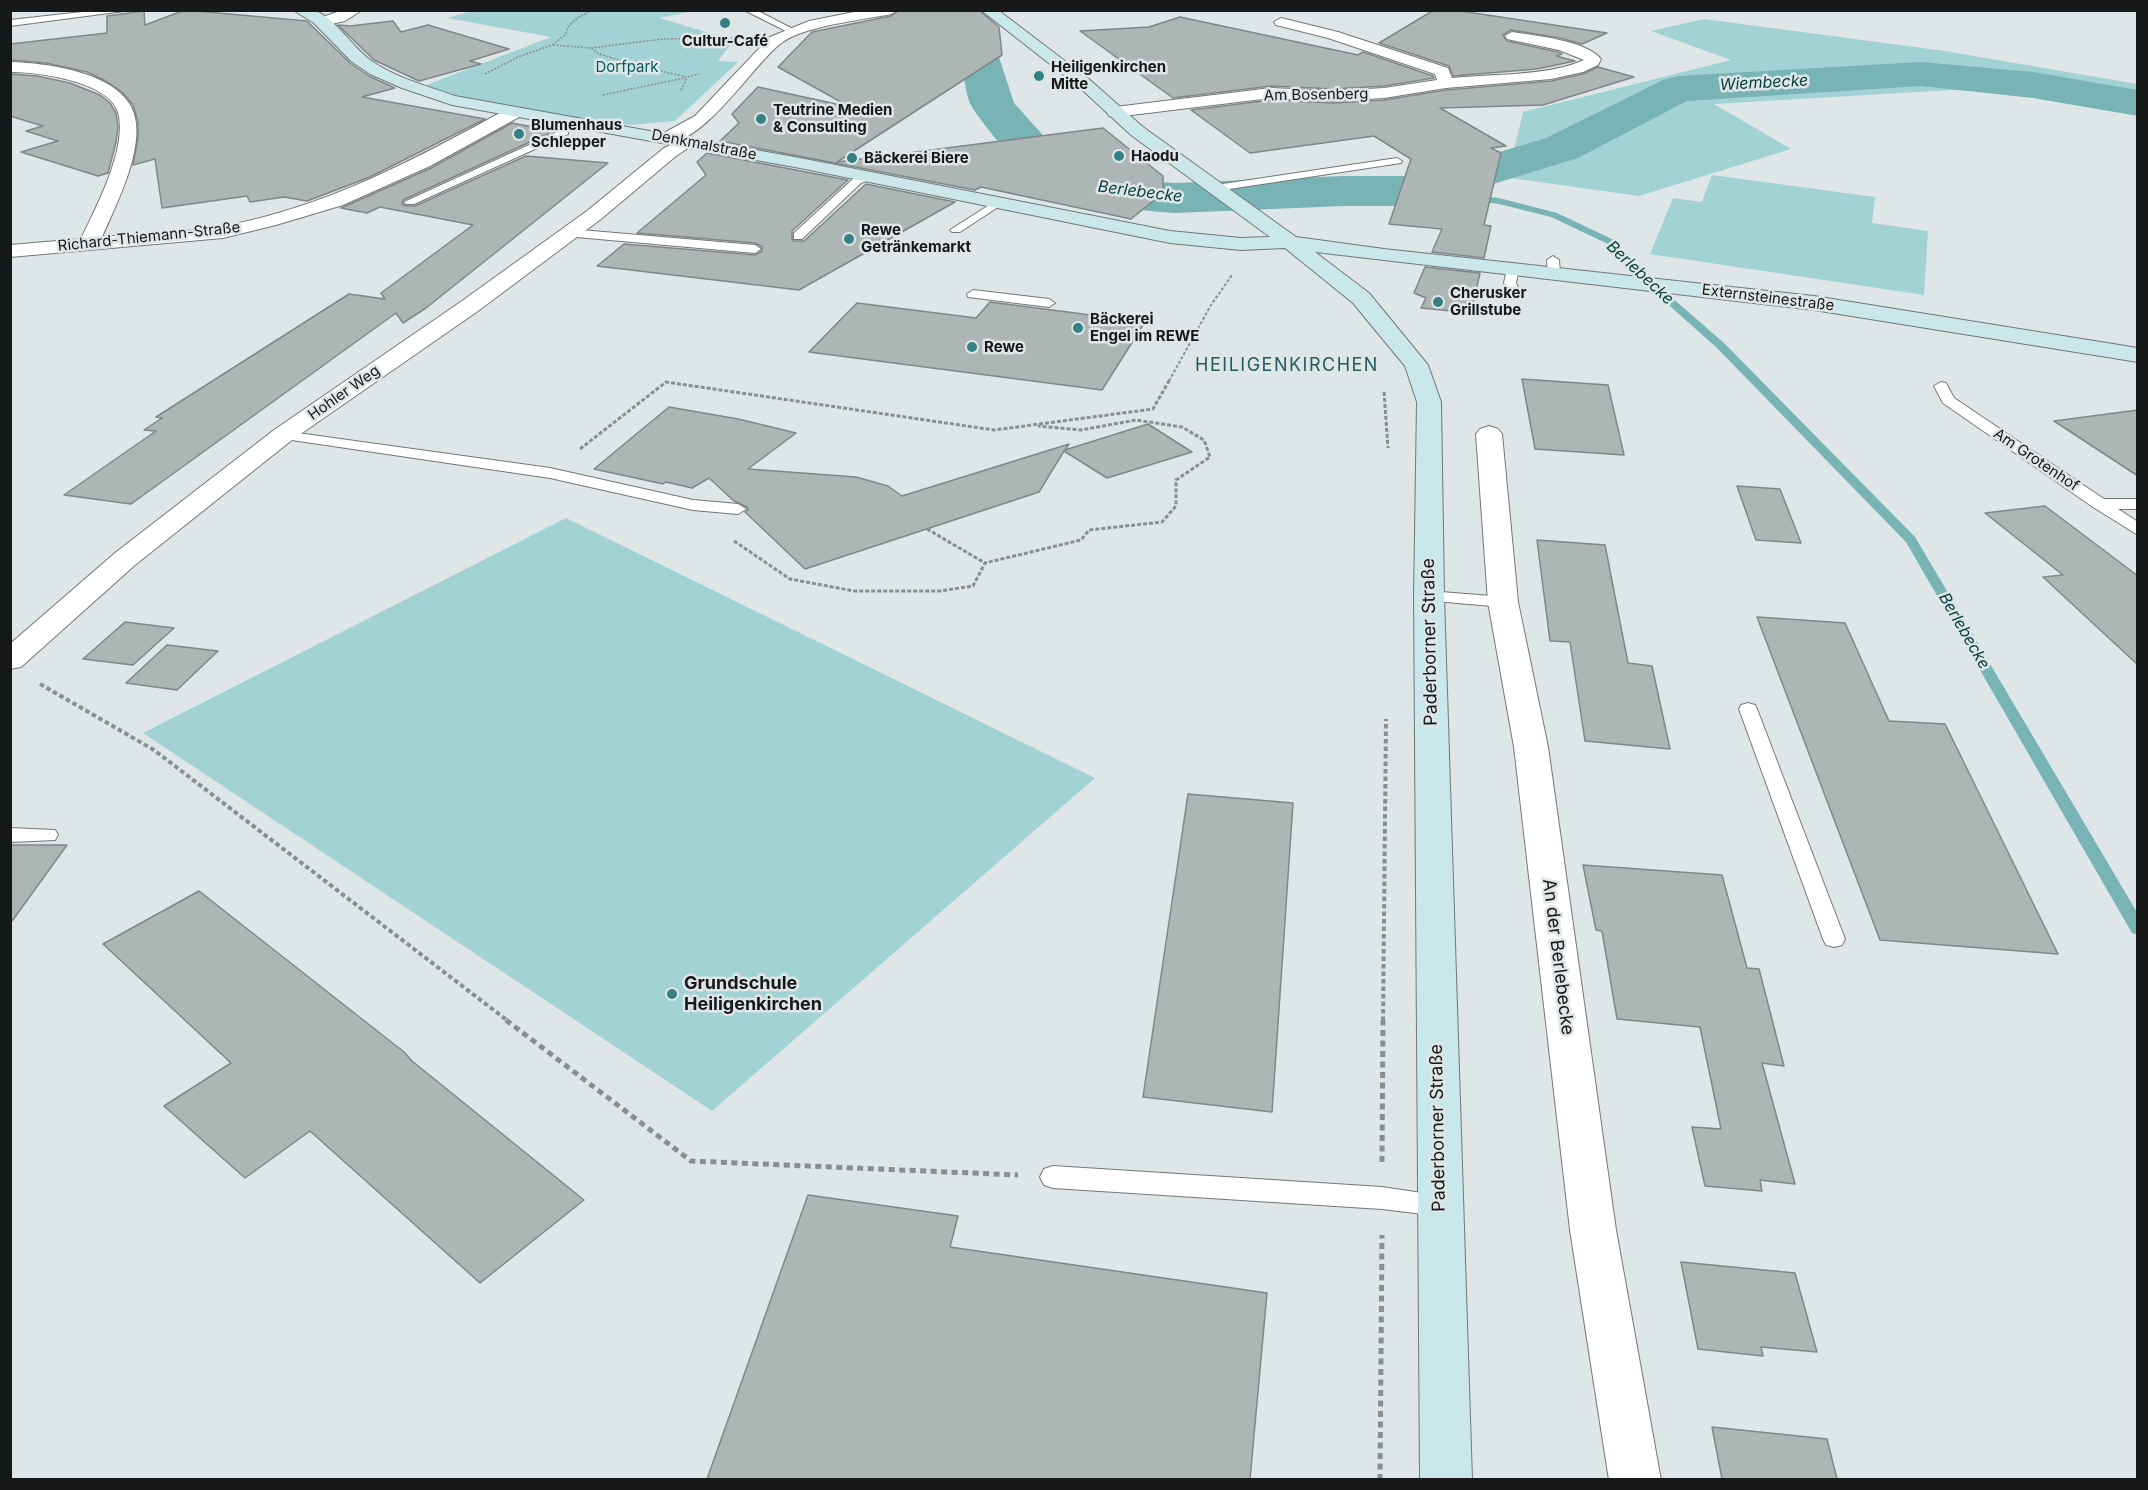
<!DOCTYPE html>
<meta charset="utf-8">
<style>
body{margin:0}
#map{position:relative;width:2148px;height:1490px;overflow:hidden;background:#dee6e7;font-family:Inter,sans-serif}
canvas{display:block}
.frame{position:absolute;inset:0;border:12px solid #161819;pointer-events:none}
</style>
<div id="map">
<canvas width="2148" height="1490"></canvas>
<div class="frame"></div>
</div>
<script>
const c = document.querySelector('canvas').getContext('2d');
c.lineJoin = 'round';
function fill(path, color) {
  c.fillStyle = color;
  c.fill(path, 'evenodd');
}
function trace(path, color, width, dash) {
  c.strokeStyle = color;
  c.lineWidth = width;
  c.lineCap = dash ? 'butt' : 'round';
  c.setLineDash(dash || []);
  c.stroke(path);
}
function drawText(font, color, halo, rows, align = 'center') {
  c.font = font + ' Inter,sans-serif';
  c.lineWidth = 5;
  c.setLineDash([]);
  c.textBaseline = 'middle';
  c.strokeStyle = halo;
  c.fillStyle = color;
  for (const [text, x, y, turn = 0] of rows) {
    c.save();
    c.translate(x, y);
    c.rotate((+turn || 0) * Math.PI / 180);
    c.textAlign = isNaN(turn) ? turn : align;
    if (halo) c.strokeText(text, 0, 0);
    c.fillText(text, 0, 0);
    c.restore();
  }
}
const green = new Path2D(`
 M 472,11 L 692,11 L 659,18 L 723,37 L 731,44 L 718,61 L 738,62 L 675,121 L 629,125 L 528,110 L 441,93 L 424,86 L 551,37 L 447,18 Z
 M 1704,19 L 1945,51 L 2137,84 L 2137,110 L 1969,89 L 1714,104 L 1791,149 L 1639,196 L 1461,171 L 1512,159 L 1523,112 L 1731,60 L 1651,31 Z
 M 1712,175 L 1875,197 L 1872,223 L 1928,231 L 1924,295 L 1650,254 L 1673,198 L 1702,202 Z
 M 566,518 L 1095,778 L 712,1111 L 143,733 Z`);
const stream = new Path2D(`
 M 1469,195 L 1499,198 L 1557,213 L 1614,240 L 1632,263 L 1724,343 L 1915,537 L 2138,914 L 2138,935 L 2132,933 L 1906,542 L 1716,347 L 1626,267 L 1608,244 L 1551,217 L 1499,204 L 1466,200 L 1466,196 Z`);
const river = new Path2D(`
 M 902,10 L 949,10 L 980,27 L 997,51 L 1014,103 L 1068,163 L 1092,171 L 1147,181 L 1175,183 L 1344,176 L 1409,176 L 1440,170 L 1546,138 L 1663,80 L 1678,76 L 1921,62 L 2033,72 L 2138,90 L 2138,116 L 2033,98 L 1921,86 L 1687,101 L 1578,158 L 1467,192 L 1409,206 L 1344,206 L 1175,213 C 1132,210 1075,203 1037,184 C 1028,180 978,118 972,107 C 962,89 966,63 954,46 C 942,29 914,28 902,10 Z`);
const building = new Path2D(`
 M 185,10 L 307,21 L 350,63 L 369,76 L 395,88 L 362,97 L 485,119 L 370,177 L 307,201 L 284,197 L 250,202 L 247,196 L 162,208 L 155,159 L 133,165 L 138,137 L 138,122 L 133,105 L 122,92 L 106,81 L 87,72 L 46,63 L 10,60 L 10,44 L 107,33 L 107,16 L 144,11 L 145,25 Z
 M 900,10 L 979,10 L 999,27 L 1002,55 L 837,162 L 1103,128 L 1163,176 L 1163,193 L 1131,219 L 981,187 L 975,190 L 720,141 L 739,123 L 732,114 L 758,87 L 850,107 L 778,67 L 812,32 L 891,16 Z
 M 1434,10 L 1454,10 L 1607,33 L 1582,44 L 1560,38 L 1511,30 L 1503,35 L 1507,41 L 1558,52 L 1562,54 L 1556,56 L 1575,61 L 1537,69 L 1453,76 L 1449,66 L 1379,43 Z
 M 1180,17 L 1358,55 L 1363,52 L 1433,76 L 1434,78 L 1384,86 L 1334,89 L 1271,86 L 1173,98 L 1080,31 L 1149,27 Z
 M 393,21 L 401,32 L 428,25 L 509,49 L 470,61 L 481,64 L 419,81 L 374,60 L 338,25 L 350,26 Z
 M 1598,67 L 1634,77 L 1543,105 L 1440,108 L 1506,146 L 1491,148 L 1501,153 L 1484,225 L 1491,226 L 1484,258 L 1432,252 L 1442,229 L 1389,224 L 1411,159 L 1374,136 L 1250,153 L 1191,110 L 1271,100 L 1334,103 L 1384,100 L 1446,90 L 1551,81 L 1583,74 Z
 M 10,74 L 37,76 L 70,83 L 100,95 L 110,103 L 116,113 L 118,127 L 116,142 L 108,173 L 98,176 L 21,152 L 58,141 L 26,131 L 43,126 L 10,116 Z
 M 512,123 L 554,131 L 403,200 L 402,204 L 406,206 L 415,206 L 526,156 L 608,163 L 426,308 L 403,323 L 396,313 L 131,504 L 64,495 L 156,431 L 144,430 L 162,418 L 156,417 L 349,294 L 385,299 L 381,293 L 473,225 L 380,207 L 367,213 L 341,208 L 431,168 Z
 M 707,153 L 848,180 L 792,231 L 792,239 L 794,241 L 804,241 L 866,184 L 955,202 L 799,290 L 597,266 L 624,244 L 755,255 L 762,251 L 762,247 L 755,243 L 637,233 L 706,175 L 697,162 Z
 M 1425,267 L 1480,273 L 1471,313 L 1421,308 L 1426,298 L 1414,293 Z
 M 990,302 L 1145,322 L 1102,390 L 809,352 L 857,303 L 976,318 Z
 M 1522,379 L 1608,385 L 1624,455 L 1535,449 Z
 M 669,407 L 738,419 L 796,433 L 748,469 L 856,477 L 888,486 L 902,496 L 1069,444 L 1065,450 L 1148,424 L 1192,452 L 1107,478 L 1064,451 L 1039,492 L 805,569 L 745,512 L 748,510 L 747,507 L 734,501 L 709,478 L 692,488 L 666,482 L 663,484 L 594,469 Z
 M 2138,410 L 2138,476 L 2054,421 Z
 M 1737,486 L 1780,489 L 1801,543 L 1756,540 Z
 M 2045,506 L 2138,576 L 2138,665 L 2043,577 L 2063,575 L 1985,513 Z
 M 1537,540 L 1605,545 L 1628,663 L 1652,666 L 1670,749 L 1585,741 L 1570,642 L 1550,641 Z
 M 1757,617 L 1845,623 L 1889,721 L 1945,724 L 2058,954 L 1880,940 Z
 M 125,622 L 174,628 L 133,665 L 83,659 Z
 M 167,645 L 218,651 L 177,690 L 126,683 Z
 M 1188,794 L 1293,803 L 1272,1112 L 1143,1097 Z
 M 10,845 L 67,845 L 10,924 Z
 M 1583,865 L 1722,875 L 1747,968 L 1759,969 L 1784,1066 L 1762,1063 L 1795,1184 L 1760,1180 L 1762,1191 L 1705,1186 L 1692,1127 L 1721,1129 L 1700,1027 L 1617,1019 L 1602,931 L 1596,930 Z
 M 199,891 L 404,1052 L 412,1061 L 584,1200 L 480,1283 L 310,1131 L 245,1178 L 164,1106 L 231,1063 L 103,944 Z
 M 808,1195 L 958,1216 L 950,1247 L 1267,1293 L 1250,1479 L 707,1479 Z
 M 1681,1262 L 1795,1273 L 1817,1352 L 1761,1347 L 1763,1356 L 1698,1349 Z
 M 1712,1427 L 1827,1439 L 1837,1479 L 1722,1479 Z`);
const pathFar4 = new Path2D(`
 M 553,45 L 591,48 L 599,54 L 635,65 L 687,77 L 699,74
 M 591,48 L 663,39 L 733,38
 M 485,74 L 518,57 L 552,45 L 565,35 L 569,26 L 576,19 L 592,10
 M 681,90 L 687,77
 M 603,95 L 684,78`);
const pathFar3 = new Path2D(`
 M 1169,381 L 1211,305 L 1232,275`);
const pathFar2 = new Path2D(`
 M 1384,392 L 1388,448
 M 580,449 L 666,382 L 994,430 L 1153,409 L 1170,379
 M 927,529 L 985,563
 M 734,541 L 790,579 L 854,591 L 940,591 L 973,586 L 985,563 L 1081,540 L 1089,530 L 1162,522 L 1176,506 L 1176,480 L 1210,457 L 1204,440 L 1182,427 L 1136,420 L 1081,430 L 1038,426`);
const pathFar1 = new Path2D(`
 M 40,684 L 154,750 L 508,1021
 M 1383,1021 L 1386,719`);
const path = new Path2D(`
 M 506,1020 L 691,1161 L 1018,1175
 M 1382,1162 L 1383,1020
 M 1380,1480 L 1382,1235`);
const lane = new Path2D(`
 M 100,10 L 132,10 L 10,26 L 10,20 Z
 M 744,10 L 756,10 L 797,31 L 790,33 Z
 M 564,129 L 568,130 L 568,134 L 414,204 L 406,204 L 404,202 Z
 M 1397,158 L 1402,161 L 1401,163 L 1216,191 L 1210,188 L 1216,185 Z
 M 867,174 L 871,175 L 871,179 L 861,183 L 802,239 L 794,239 L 794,233 L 853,179 Z
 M 997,200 L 1003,203 L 1001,205 L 960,232 L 952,232 L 950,230 Z
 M 569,229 L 755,245 L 761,249 L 755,253 L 565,236 L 563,233 Z
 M 1553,256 L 1559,260 L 1560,274 L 1554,278 L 1548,274 L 1547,260 Z
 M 1513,265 L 1519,269 L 1516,283 L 1521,295 L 1515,299 L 1510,298 L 1504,283 L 1507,269 Z
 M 973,290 L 1049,299 L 1055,303 L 1049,307 L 968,297 L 967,294 Z
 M 1941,382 L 1946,383 L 1954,398 L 2104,499 L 2138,499 L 2138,509 L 2118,509 L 2138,522 L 2138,535 L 2093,507 L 1943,403 L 1934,386 Z
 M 283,431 L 550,468 L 693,500 L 738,504 L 746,509 L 738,514 L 693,510 L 550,478 L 278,438 L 276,435 L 278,432 Z
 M 1429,591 L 1503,597 L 1509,598 L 1512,602 L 1509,606 L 1503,607 L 1423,600 L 1420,596 L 1423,592 Z
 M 1748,703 L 1755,705 L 1757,709 L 1845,939 L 1842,945 L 1834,947 L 1826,945 L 1823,939 L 1739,709 L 1741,705 Z
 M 10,828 L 55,830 L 58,835 L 55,840 L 10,842 Z
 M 1053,1166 L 1382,1187 L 1449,1197 L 1453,1205 L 1449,1213 L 1440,1216 L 1382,1209 L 1053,1188 L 1044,1185 L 1040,1177 L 1044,1169 Z`);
const street = new Path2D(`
 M 343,10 L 362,10 L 345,21 L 322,26 L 315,22 L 317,19 Z
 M 864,10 L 898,10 L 891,14 C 862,20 802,26 780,44 C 753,65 699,151 662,142 L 659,138 L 662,134 L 695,116 L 770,37 L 809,21 Z
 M 1281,18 L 1338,32 L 1448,68 L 1452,78 C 1491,74 1550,76 1584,60 L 1559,50 L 1507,39 L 1505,36 L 1512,32 C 1536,36 1585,40 1601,59 L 1598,65 L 1583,72 L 1551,79 L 1446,88 L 1384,98 L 1334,101 L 1271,98 L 1115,117 L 1109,116 L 1107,112 L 1109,108 L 1115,107 L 1271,88 L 1334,91 L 1384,88 L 1437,80 L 1435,74 L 1328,38 L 1276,25 L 1274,22 Z
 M 10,62 C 50,63 132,74 136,123 C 140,158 116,205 102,237 C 142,233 185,233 224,226 C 327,207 418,158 509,108 L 521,108 L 523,112 L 521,116 L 430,166 L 343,205 L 276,225 L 223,238 L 10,257 L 10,245 L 81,239 C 96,207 128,148 118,112 C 108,81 38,72 10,72 Z
 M 688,137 L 694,138 L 697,142 L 676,156 L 601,219 L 478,311 L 292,440 L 135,565 L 21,667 L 10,669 L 10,644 L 115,553 L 274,430 L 462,301 L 587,211 L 664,148 Z
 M 1489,426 L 1498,429 L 1502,434 L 1518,602 L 1548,747 L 1616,1230 L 1661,1480 L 1609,1480 L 1570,1230 L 1514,747 L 1488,602 L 1476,434 L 1480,429 Z`);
const secondary = new Path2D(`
 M 293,10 C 299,10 306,9 312,10 C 333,14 354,50 373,62 C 397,78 427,86 455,96 L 800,158 L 1170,231 L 1241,238 L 1270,237 L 1131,135 L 1078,86 L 981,10 L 998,10 L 1090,80 L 1143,127 L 1296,237 L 1384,249 L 1814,296 L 2138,348 L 2138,362 L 1814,310 L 1315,252 L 1369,293 L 1428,365 L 1441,402 L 1444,596 L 1472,1480 L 1420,1480 L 1414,596 L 1417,402 L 1405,366 L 1353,303 L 1285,248 L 1241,250 L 1170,243 L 800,168 L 452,105 L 402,88 L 370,74 L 351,61 L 314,23 Z`);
const markers = [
 [725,23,6,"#367f82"],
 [1039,76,6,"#367f82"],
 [761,119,6,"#367f82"],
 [519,134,6,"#367f82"],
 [1119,156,6,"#367f82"],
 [852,158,6,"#367f82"],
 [849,239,6,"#367f82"],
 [1438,302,6,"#367f82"],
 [1078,328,6,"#367f82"],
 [972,347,6,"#367f82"],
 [672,994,6,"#367f82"]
];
const farPoinames = [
 ["Cultur-Café",725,41,"center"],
 ["Heiligenkirchen",1051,67],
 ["Mitte",1051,84],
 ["Teutrine Medien",773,110],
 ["& Consulting",773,127],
 ["Blumenhaus",531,125],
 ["Schlepper",531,142],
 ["Haodu",1131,156],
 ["Bäckerei Biere",864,158],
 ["Rewe",861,230],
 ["Getränkemarkt",861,247],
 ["Cherusker",1450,293],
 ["Grillstube",1450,310],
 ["Bäckerei",1090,319],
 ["Engel im REWE",1090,336],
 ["Rewe",984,347]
];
const farParknames = [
 ["Dorfpark",627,67]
];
const farStreetnames = [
 ["Am Bosenberg",1316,95,-1],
 ["Denkmalstraße",704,145,11],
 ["Richard-Thiemann-Straße",149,237,-6],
 ["Externsteinestraße",1768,298,7],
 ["Hohler Weg",344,393,-35],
 ["Am Grotenhof",2036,460,34]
];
const farWaternames = [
 ["Wiembecke",1764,83,-3],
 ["Berlebecke",1140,192,7],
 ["Berlebecke",1640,273,43],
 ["Berlebecke",1964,631,60]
];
const farQuarternames = [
 ["HEILIGENKIRCHEN",1287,366]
];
const streetNames = [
 ["Paderborner Straße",1430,642,-91],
 ["An der Berlebecke",1558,957,83],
 ["Paderborner Straße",1438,1128,-91]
];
const poiNames = [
 ["Grundschule",684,984],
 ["Heiligenkirchen",684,1005]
];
fill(green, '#a3d2d4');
fill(stream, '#78b3b6');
fill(river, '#78b3b6');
fill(building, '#aeb5b5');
trace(building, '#808788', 1.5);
trace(lane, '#717879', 2);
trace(street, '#717879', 2);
trace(secondary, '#717879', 2);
trace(pathFar4, '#898f90', 1.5, [2, 1.5]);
trace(pathFar3, '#898f90', 2, [3, 2]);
trace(pathFar2, '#898f90', 3, [4, 2]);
trace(pathFar1, '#898f90', 4, [4.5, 3]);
trace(path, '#898f90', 5, [6, 4.5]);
fill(lane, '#fff');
fill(street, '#fff');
fill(secondary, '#cae7e9');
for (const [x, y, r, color] of markers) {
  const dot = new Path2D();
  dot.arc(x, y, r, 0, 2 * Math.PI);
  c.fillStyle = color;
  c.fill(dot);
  trace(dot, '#dee6e7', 2);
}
drawText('bold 15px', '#161819', '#dee6e7', farPoinames, 'left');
drawText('15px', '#015c60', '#dee6e7', farParknames);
drawText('15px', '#161819', '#dee6e7', farStreetnames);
drawText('italic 16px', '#033e40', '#dee6e7', farWaternames);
c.letterSpacing = '1.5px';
drawText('18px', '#215c5f', '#dee6e7', farQuarternames);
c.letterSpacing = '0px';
drawText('18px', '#161819', '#dee6e7', streetNames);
drawText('bold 18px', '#161819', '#dee6e7', poiNames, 'left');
</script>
